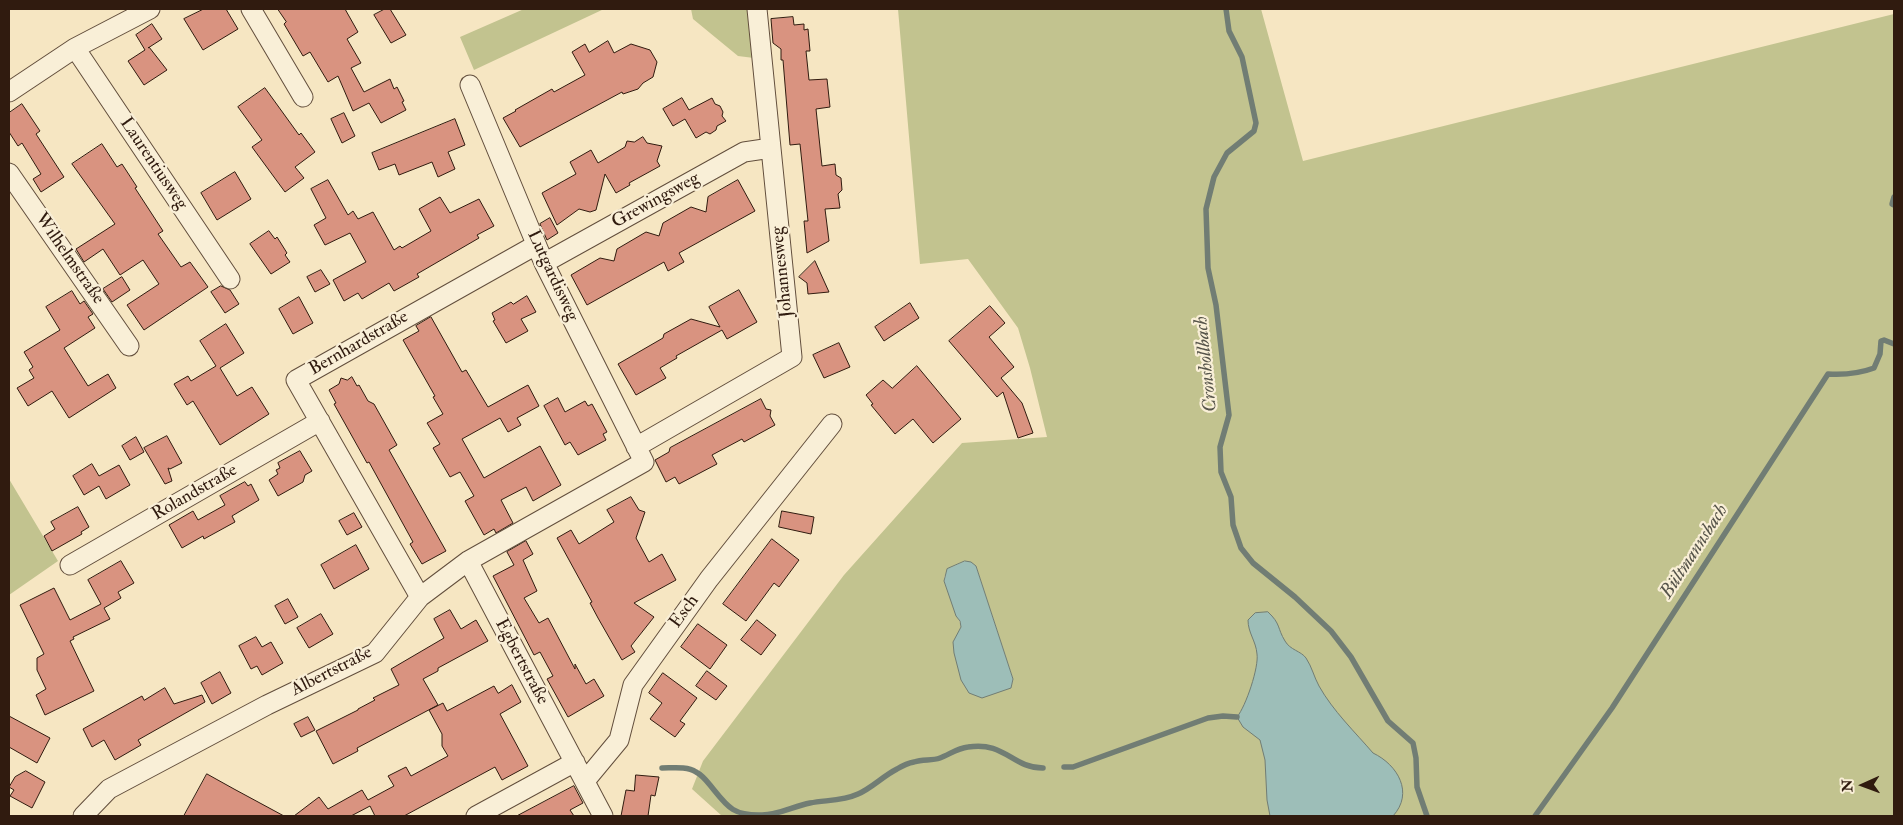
<!DOCTYPE html>
<meta charset="utf-8">
<style>
body{margin:0}
#map{position:relative;width:1903px;height:825px;overflow:hidden;background:#f6e6c2;font-family:"IM FELL Double Pica",serif}
canvas{display:block}
.frame{position:absolute;inset:0;border:10px solid #301b0f;pointer-events:none}
.north{position:absolute;left:1838px;top:760px;width:50px;height:50px;-webkit-text-stroke:4px #f9efd7;paint-order:stroke;rotate:268deg;font-size:14px;font-weight:700;line-height:20px;text-align:center;color:#301b0f}
.north::after{content:'';display:block;margin:auto;width:18px;height:22px;background:#301b0f;clip-path:polygon(50% 0,100% 100%,50% 72%,0 100%)}
</style>
<div id="map">
<canvas width="1903" height="825"></canvas>
<div class="frame"></div>
<div class="north">N</div>
</div>
<script>
const c = document.querySelector('canvas').getContext('2d');
c.lineJoin = 'round';
function fill(path, color) {
  c.fillStyle = color;
  c.fill(path, 'evenodd');
}
function trace(path, color, width, dash) {
  c.strokeStyle = color;
  c.lineWidth = width;
  c.lineCap = dash ? 'butt' : 'round';
  c.setLineDash(dash || []);
  c.stroke(path);
}
function drawText(font, color, halo, rows, align = 'center') {
  c.font = font + ' "IM FELL Double Pica",serif';
  c.lineWidth = 4.5;
  c.setLineDash([]);
  c.textBaseline = 'middle';
  c.strokeStyle = halo;
  c.fillStyle = color;
  for (const [text, x, y, turn = 0] of rows) {
    c.save();
    c.translate(x, y);
    c.rotate((+turn || 0) * Math.PI / 180);
    c.textAlign = isNaN(turn) ? turn : align;
    if (halo) c.strokeText(text, 0, 0);
    c.fillText(text, 0, 0);
    c.restore();
  }
}
const green = new Path2D(`
 M 524,9 L 604,9 L 474,70 L 460,37 Z
 M 691,9 L 748,9 L 754,58 L 738,56 L 693,19 Z
 M 898,9 L 1261,9 L 1303,161 L 1894,14 L 1894,816 L 722,816 L 692,789 L 703,761 L 844,575 L 962,443 L 1047,437 L 1030,368 L 1018,328 L 968,259 L 920,264 ZM 965,561 L 976,566 L 1013,679 L 1011,688 L 953,642 C 956,638 960,633 961,627 C 961,623 947,588 944,581 C 945,568 954,566 965,561 Z
 M 9,479 L 58,561 L 9,595 Z`);
const water = new Path2D(`
 M 965,561 L 971,562 L 976,566 L 1013,679 L 1011,688 L 982,698 L 969,693 L 961,680 L 954,653 L 953,642 L 961,627 L 960,621 L 956,616 L 944,581 L 947,569 Z
 M 1268,612 C 1281,624 1277,628 1285,641 C 1290,650 1301,651 1306,658 C 1312,667 1314,677 1319,686 C 1333,711 1355,732 1373,753 C 1398,765 1414,793 1393,816 L 1270,816 L 1267,800 L 1265,760 L 1260,740 L 1243,727 L 1237,717 C 1246,706 1259,667 1257,654 C 1256,641 1248,633 1248,620 L 1255,613 Z`);
const stream = new Path2D(`
 M 1226,9 L 1229,31 L 1242,57 L 1256,123 L 1254,131 L 1227,153 L 1214,177 L 1206,209 L 1208,268 L 1216,305 L 1229,415 L 1220,447 L 1221,472 L 1231,497 L 1233,525 L 1241,548 L 1253,563 L 1295,597 L 1331,631 L 1351,657 L 1388,721 L 1413,743 L 1416,758 L 1417,787 L 1427,816
 M 1894,197 L 1892,204 L 1894,205
 M 1064,767 L 1073,767 L 1208,718 L 1223,716 L 1237,717
 M 662,768 C 673,768 687,766 696,772 C 702,775 706,780 710,785 C 727,806 732,816 762,815 C 779,815 794,806 810,803 C 826,800 843,801 858,794 C 872,788 883,776 897,769 C 902,766 908,763 914,762 C 923,759 932,761 940,758 C 950,754 958,748 968,747 C 1005,741 1012,768 1043,768
 M 1535,816 L 1612,708 L 1828,374 C 1845,375 1858,374 1874,368 L 1880,354 L 1881,341 L 1884,340 L 1894,344`);
const building = new Path2D(`
 M 204,9 L 226,9 L 238,29 L 203,50 L 184,19 Z
 M 278,9 L 345,9 L 358,32 L 347,39 L 361,63 L 351,68 L 364,92 L 390,79 L 394,89 L 397,87 L 404,101 L 402,102 L 406,110 L 381,123 L 369,103 L 353,111 L 338,76 L 328,82 L 310,52 L 303,56 L 284,24 L 286,22 Z
 M 385,9 L 390,9 L 406,35 L 391,43 L 374,15 Z
 M 793,17 L 794,25 L 804,24 L 804,30 L 808,29 L 810,51 L 806,51 L 809,80 L 827,79 L 830,107 L 816,109 L 822,166 L 835,164 L 836,175 L 841,178 L 842,190 L 838,194 L 840,208 L 825,209 L 829,241 L 807,253 L 804,221 L 808,221 L 800,144 L 790,145 L 783,60 L 781,60 L 781,49 L 773,43 L 771,19 Z
 M 152,24 L 162,39 L 148,48 L 149,47 L 167,70 L 144,85 L 128,61 L 145,50 L 136,35 Z
 M 608,41 L 614,53 L 631,44 L 650,50 L 657,62 L 653,77 L 643,83 L 638,89 L 623,94 L 622,92 L 520,147 L 503,118 L 516,111 L 515,110 L 552,89 L 554,92 L 585,75 L 572,52 L 585,44 L 589,52 Z
 M 265,88 L 299,135 L 301,133 L 315,152 L 295,167 L 304,178 L 285,192 L 252,147 L 262,140 L 238,107 Z
 M 682,98 L 689,110 L 712,98 L 715,104 L 720,106 L 723,112 L 722,116 L 726,121 L 717,126 L 716,130 L 710,134 L 706,132 L 696,138 L 685,119 L 673,126 L 663,109 Z
 M 22,104 L 40,131 L 36,134 L 64,177 L 41,192 L 33,179 L 41,174 L 22,143 L 18,146 L 9,132 L 9,113 Z
 M 344,113 L 355,136 L 342,143 L 331,119 Z
 M 455,119 L 465,145 L 448,152 L 455,169 L 438,177 L 432,162 L 399,175 L 395,164 L 379,170 L 372,153 Z
 M 643,137 L 647,143 L 662,146 L 657,161 L 660,166 L 629,183 L 630,185 L 616,193 L 605,174 L 596,210 L 590,212 L 579,209 L 557,225 L 542,193 L 576,174 L 570,162 L 591,150 L 598,163 L 625,147 L 627,141 L 634,142 Z
 M 102,144 L 117,167 L 122,164 L 137,187 L 135,188 L 163,231 L 158,234 L 181,267 L 190,262 L 208,287 L 144,330 L 127,305 L 159,284 L 143,260 L 120,275 L 103,249 L 84,262 L 76,249 L 115,224 L 72,164 Z
 M 235,172 L 251,199 L 217,220 L 201,193 Z
 M 328,180 L 348,215 L 353,211 L 358,219 L 373,212 L 394,250 L 400,246 L 402,248 L 431,231 L 419,209 L 440,197 L 450,213 L 479,199 L 494,226 L 477,235 L 479,238 L 417,274 L 419,277 L 394,291 L 389,283 L 362,299 L 358,293 L 344,301 L 333,280 L 366,262 L 350,233 L 325,245 L 314,225 L 326,218 L 311,189 Z
 M 738,180 L 755,211 L 679,253 L 684,262 L 668,271 L 664,262 L 587,305 L 571,275 L 600,258 L 614,261 L 617,249 L 646,232 L 659,236 L 663,223 L 691,207 L 706,212 L 708,197 Z
 M 550,218 L 558,233 L 547,240 L 540,224 Z
 M 269,231 L 275,239 L 277,237 L 287,253 L 285,255 L 290,262 L 271,274 L 250,244 Z
 M 815,261 L 829,292 L 808,294 L 807,283 L 799,277 Z
 M 321,270 L 330,284 L 315,292 L 307,277 Z
 M 122,277 L 130,290 L 112,302 L 103,289 Z
 M 221,286 L 230,290 L 239,304 L 225,313 L 211,292 Z
 M 739,290 L 757,322 L 727,339 L 722,330 L 676,356 L 677,358 L 660,368 L 666,378 L 636,395 L 618,364 L 663,338 L 664,334 L 691,319 L 720,327 L 709,307 Z
 M 72,291 L 80,304 L 84,301 L 93,314 L 88,317 L 95,328 L 64,348 L 88,386 L 108,374 L 116,388 L 69,418 L 52,391 L 28,406 L 17,388 L 34,378 L 29,370 L 33,367 L 24,352 L 60,330 L 46,307 Z
 M 527,296 L 536,312 L 521,319 L 528,331 L 506,343 L 493,321 L 495,320 L 492,313 L 511,302 L 513,304 Z
 M 299,297 L 313,323 L 293,334 L 279,309 Z
 M 910,303 L 919,318 L 884,341 L 875,327 Z
 M 990,306 L 1005,323 L 989,337 L 1014,367 L 1001,378 L 1022,403 L 1033,433 L 1018,438 L 1003,392 L 997,397 L 949,341 Z
 M 431,317 L 462,372 L 466,370 L 488,407 L 528,385 L 539,406 L 517,418 L 521,425 L 508,432 L 500,418 L 462,439 L 484,478 L 540,446 L 561,485 L 533,501 L 526,487 L 501,500 L 513,523 L 496,533 L 494,529 L 484,535 L 465,501 L 474,496 L 460,472 L 450,477 L 433,448 L 440,444 L 427,423 L 443,414 L 433,397 L 435,396 L 403,340 L 419,331 L 416,326 Z
 M 226,324 L 244,353 L 220,368 L 237,396 L 252,387 L 269,414 L 220,445 L 193,401 L 187,405 L 174,384 L 188,376 L 191,381 L 216,366 L 200,341 Z
 M 839,343 L 850,367 L 824,378 L 813,355 Z
 M 917,366 L 961,419 L 933,443 L 913,419 L 895,434 L 871,405 L 873,404 L 866,395 L 883,380 L 892,388 Z
 M 352,377 L 357,386 L 359,385 L 368,401 L 374,404 L 397,445 L 389,450 L 446,551 L 422,564 L 410,544 L 413,542 L 369,462 L 367,463 L 334,404 L 336,403 L 329,390 L 339,384 L 341,378 L 347,380 Z
 M 558,398 L 565,412 L 585,401 L 588,406 L 592,404 L 607,432 L 603,434 L 606,440 L 578,455 L 570,442 L 565,445 L 544,406 Z
 M 761,399 L 766,409 L 771,410 L 770,416 L 775,425 L 744,442 L 742,439 L 712,455 L 717,464 L 679,484 L 675,477 L 666,482 L 655,460 L 669,452 L 670,448 Z
 M 167,436 L 182,463 L 170,469 L 168,468 L 172,481 L 165,484 L 144,448 Z
 M 136,437 L 144,452 L 130,460 L 122,446 Z
 M 300,451 L 312,471 L 305,475 L 303,482 L 278,496 L 269,480 L 278,474 L 276,470 L 280,468 L 278,463 Z
 M 92,464 L 99,476 L 119,465 L 130,485 L 106,499 L 99,486 L 84,495 L 73,476 Z
 M 245,482 L 248,486 L 251,484 L 259,500 L 232,516 L 235,522 L 204,539 L 203,536 L 182,548 L 169,525 L 193,511 L 198,520 L 225,505 L 220,496 Z
 M 631,497 L 639,510 L 645,512 L 636,538 L 649,562 L 662,554 L 676,580 L 634,603 L 654,617 L 631,646 L 635,652 L 622,660 L 598,618 L 590,603 L 592,602 L 557,538 L 571,530 L 579,544 L 614,522 L 607,510 Z
 M 78,507 L 89,527 L 81,532 L 82,534 L 52,551 L 44,536 L 55,529 L 51,522 Z
 M 782,511 L 814,517 L 811,534 L 779,527 Z
 M 354,513 L 362,527 L 347,535 L 339,521 Z
 M 772,539 L 799,560 L 779,587 L 774,583 L 746,621 L 723,604 Z
 M 526,541 L 533,554 L 523,560 L 537,591 L 524,598 L 539,623 L 548,618 L 575,669 L 575,664 L 586,684 L 594,679 L 604,696 L 568,717 L 547,679 L 553,676 L 540,652 L 534,655 L 493,576 L 514,565 L 507,552 Z
 M 356,545 L 369,569 L 334,589 L 321,565 Z
 M 121,561 L 134,583 L 118,592 L 121,598 L 104,608 L 110,619 L 73,637 L 74,639 L 70,641 L 94,691 L 45,715 L 36,695 L 46,689 L 37,670 L 37,658 L 44,654 L 20,605 L 54,588 L 70,620 L 101,604 L 88,580 Z
 M 288,599 L 298,617 L 285,624 L 275,606 Z
 M 450,610 L 461,629 L 476,620 L 488,641 L 438,668 L 438,671 L 423,679 L 438,705 L 357,748 L 358,751 L 333,764 L 316,731 L 358,710 L 358,709 L 375,700 L 373,698 L 399,685 L 391,669 L 444,638 L 434,619 Z
 M 321,614 L 333,634 L 309,648 L 297,628 Z
 M 757,620 L 776,635 L 761,655 L 741,640 Z
 M 698,624 L 727,645 L 710,669 L 681,647 Z
 M 256,637 L 262,647 L 271,642 L 283,663 L 262,675 L 257,666 L 251,669 L 239,646 Z
 M 707,671 L 727,686 L 716,700 L 696,686 Z
 M 220,672 L 231,693 L 212,704 L 201,683 Z
 M 663,673 L 697,698 L 680,721 L 685,724 L 675,737 L 650,719 L 662,703 L 649,693 Z
 M 512,685 L 521,702 L 500,714 L 528,766 L 502,780 L 495,767 L 404,816 L 375,816 L 370,806 L 351,816 L 294,816 L 319,797 L 328,809 L 362,790 L 368,800 L 394,786 L 388,776 L 406,767 L 411,776 L 448,756 L 442,746 L 442,734 L 429,710 L 443,703 L 447,711 L 494,686 L 498,693 Z
 M 165,688 L 174,704 L 202,695 L 205,702 L 138,740 L 141,745 L 115,760 L 104,740 L 92,747 L 83,729 L 142,696 L 144,700 Z
 M 9,716 L 50,738 L 37,763 L 9,747 Z
 M 308,717 L 315,730 L 301,737 L 294,724 Z
 M 26,771 L 45,782 L 32,808 L 10,796 L 14,790 L 9,787 L 15,777 Z
 M 207,774 L 234,789 L 284,816 L 184,816 Z
 M 636,775 L 659,777 L 655,796 L 651,795 L 648,816 L 621,816 L 626,790 L 634,791 Z
 M 574,786 L 583,803 L 570,810 L 574,816 L 517,816 Z`);
const minor = new Path2D(`
 M 251,9 L 303,97
 M 75,48 L 230,279
 M 9,92 L 75,48 L 150,9
 M 9,173 L 129,346
 M 544,263 L 744,152 L 771,148
 M 636,447 L 792,357 L 757,9
 M 468,561 L 603,816
 M 70,565 L 320,421
 M 420,597 L 296,380 L 536,245
 M 585,781 L 619,740 L 633,685 L 709,579 L 832,424
 M 83,816 L 109,789 L 267,705 L 375,653 L 420,597 L 468,561 L 644,462 L 544,263 L 470,85
 M 476,816 L 575,762`);
const streetNames = [
 ["Laurentiusweg",153,164,56],
 ["Grewingsweg",656,201,-29],
 ["Wilhelmstraße",69,259,55],
 ["Johannesweg",783,272,-96],
 ["Lutgardisweg",552,276,65],
 ["Bernhardstraße",359,344,-30],
 ["Rolandstraße",195,493,-30],
 ["Esch",685,612,-54],
 ["Egbertstraße",521,662,62],
 ["Albertstraße",332,672,-27]
];
const waterNames = [
 ["Cronshollbach",1207,364,-96],
 ["Bültmannsbach",1695,552,-57]
];
fill(green, '#c2c38f');
fill(water, '#9dbeb8');
trace(water, '#717d74', 1);
trace(stream, '#717d74', 5.5);
fill(building, '#d99380');
trace(building, '#301b0f', 1);
trace(minor, '#624e3c', 21);
trace(minor, '#f9efd7', 19);
drawText('18px', '#301b0f', '#f9efd7', streetNames);
drawText('italic 19px', '#56544a', '#f9efd7', waterNames);
</script>
